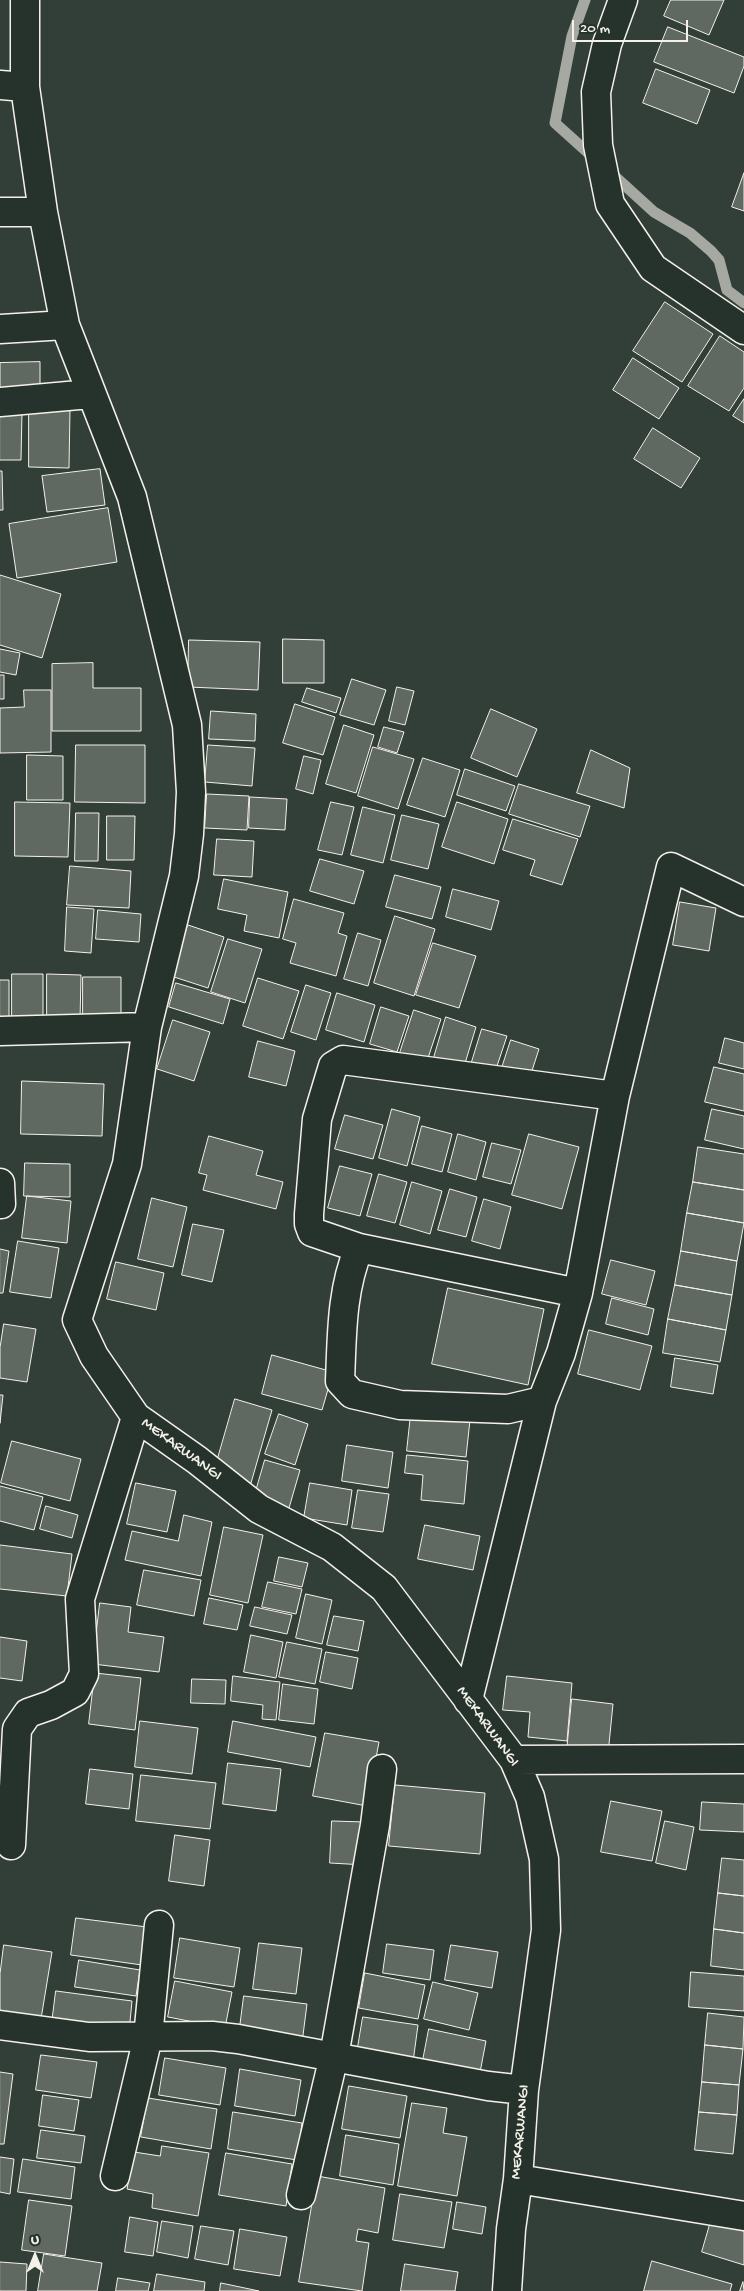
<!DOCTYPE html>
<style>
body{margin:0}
#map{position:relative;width:744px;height:2291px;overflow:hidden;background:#323e38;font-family:"Gochi Hand",sans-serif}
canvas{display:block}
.north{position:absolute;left:10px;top:2231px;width:50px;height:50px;-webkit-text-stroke:4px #26332d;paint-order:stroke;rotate:0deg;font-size:14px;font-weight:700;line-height:20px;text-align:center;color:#f4f1e8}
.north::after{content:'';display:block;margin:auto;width:18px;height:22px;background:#f4f1e8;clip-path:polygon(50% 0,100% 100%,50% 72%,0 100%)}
.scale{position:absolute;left:572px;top:20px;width:116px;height:22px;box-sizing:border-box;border:2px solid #f4f1e8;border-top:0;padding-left:6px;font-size:15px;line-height:18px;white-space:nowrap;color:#f4f1e8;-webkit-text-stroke:4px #26332d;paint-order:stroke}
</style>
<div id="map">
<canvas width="744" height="2291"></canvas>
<div class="north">U</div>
<div class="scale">20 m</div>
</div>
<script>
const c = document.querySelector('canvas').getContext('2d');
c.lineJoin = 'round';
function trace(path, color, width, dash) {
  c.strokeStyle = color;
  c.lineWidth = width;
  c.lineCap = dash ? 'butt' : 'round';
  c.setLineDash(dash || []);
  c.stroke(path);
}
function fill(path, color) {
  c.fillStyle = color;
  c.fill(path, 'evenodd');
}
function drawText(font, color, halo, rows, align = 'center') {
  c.font = font + ' "Gochi Hand",sans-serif';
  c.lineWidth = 4;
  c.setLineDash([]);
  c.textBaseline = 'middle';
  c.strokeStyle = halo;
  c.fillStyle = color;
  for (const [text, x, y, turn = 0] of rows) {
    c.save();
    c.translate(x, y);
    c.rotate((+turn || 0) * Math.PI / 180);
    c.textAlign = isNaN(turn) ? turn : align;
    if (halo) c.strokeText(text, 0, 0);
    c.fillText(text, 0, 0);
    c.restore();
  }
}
const stream = new Path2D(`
 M 585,0 L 572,36 L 555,123 L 595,159
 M 609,171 L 654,212 L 690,233 L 711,251 L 719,260 L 727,290 L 744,303`);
const building = new Path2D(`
 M 671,0 L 724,0 L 709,35 L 664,16 Z
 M 668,27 L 744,57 L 744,66 L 734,93 L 654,62 Z
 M 656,69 L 710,90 L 697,124 L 643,103 Z
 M 744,173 L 744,211 L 732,207 Z
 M 665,302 L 713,334 L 682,382 L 633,351 Z
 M 720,336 L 744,352 L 744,388 L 729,411 L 688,386 Z
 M 633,358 L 679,388 L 659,419 L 613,390 Z
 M 40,362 L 40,392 L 0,394 L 0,363 Z
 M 744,399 L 744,423 L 733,416 Z
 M 29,409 L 70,409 L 69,468 L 29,467 Z
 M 0,412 L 22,412 L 21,460 L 0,460 Z
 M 653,428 L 700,458 L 681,488 L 634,459 Z
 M 100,469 L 105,505 L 47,512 L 42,476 Z
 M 0,471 L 2,471 L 3,510 L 0,510 Z
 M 108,508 L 117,562 L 17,578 L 9,524 Z
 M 0,575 L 61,594 L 42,658 L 0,645 Z
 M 283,639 L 324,640 L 324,683 L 283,683 Z
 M 189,640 L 260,642 L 258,690 L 188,687 Z
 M 0,649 L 20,653 L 16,675 L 0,672 Z
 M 93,663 L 93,688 L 141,688 L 141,731 L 52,731 L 52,664 Z
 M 0,675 L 4,675 L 4,699 L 0,699 Z
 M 352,679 L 386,690 L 374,725 L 340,715 Z
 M 397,687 L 414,691 L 405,725 L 389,721 Z
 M 307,688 L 341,698 L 336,713 L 302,702 Z
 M 24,690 L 51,690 L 51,752 L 0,753 L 0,708 L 24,707 Z
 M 295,704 L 335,717 L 323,755 L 283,743 Z
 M 491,709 L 537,729 L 517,777 L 471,758 Z
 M 211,711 L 256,714 L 255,741 L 209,739 Z
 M 344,725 L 374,735 L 356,793 L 326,784 Z
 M 384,727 L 404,732 L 397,753 L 378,747 Z
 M 76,745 L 145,745 L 145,803 L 75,802 Z
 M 208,745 L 255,748 L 252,786 L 205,782 Z
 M 373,747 L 414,759 L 398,809 L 358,796 Z
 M 591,750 L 630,768 L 624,808 L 577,793 Z
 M 27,755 L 63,756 L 63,800 L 27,800 Z
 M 304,756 L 321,760 L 313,794 L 296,789 Z
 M 423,758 L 460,770 L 445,817 L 407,805 Z
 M 465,769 L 515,786 L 506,811 L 457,795 Z
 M 519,784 L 590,806 L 580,837 L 509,814 Z
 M 207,794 L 249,796 L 247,830 L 205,828 Z
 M 250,797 L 287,799 L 285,830 L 249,828 Z
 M 15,802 L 70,803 L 68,857 L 15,856 Z
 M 331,802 L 354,807 L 342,855 L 318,850 Z
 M 457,802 L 508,819 L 494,864 L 442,847 Z
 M 363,807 L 395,815 L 383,863 L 351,855 Z
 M 76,813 L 99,813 L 98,861 L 75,861 Z
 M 402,815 L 439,824 L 428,869 L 391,860 Z
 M 107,816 L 135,816 L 134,860 L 107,860 Z
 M 513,819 L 578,839 L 562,885 L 530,875 L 535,860 L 503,850 Z
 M 217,839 L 254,841 L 252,877 L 214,875 Z
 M 320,859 L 364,871 L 354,904 L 310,891 Z
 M 70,866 L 131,871 L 129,908 L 67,905 Z
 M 395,875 L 441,887 L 432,919 L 386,907 Z
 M 224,879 L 288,892 L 279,938 L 244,931 L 247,915 L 218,909 Z
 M 453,889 L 499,901 L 491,930 L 446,917 Z
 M 294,899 L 344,913 L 338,933 L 347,936 L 336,976 L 290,963 L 296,943 L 283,939 Z
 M 680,902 L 716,908 L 709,951 L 673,945 Z
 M 67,907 L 94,909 L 91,953 L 65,951 Z
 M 98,910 L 141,914 L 139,942 L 96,939 Z
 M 395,916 L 435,929 L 414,996 L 374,983 Z
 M 188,925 L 224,937 L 208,988 L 171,976 Z
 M 358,933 L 381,940 L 368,986 L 344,979 Z
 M 228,939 L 262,949 L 245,1003 L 211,992 Z
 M 433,943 L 476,956 L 459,1008 L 416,995 Z
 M 12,974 L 43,974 L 43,1024 L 12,1024 Z
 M 47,974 L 81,975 L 80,1021 L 47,1020 Z
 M 83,977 L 121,977 L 121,1018 L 83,1018 Z
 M 258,978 L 299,991 L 283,1039 L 243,1026 Z
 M 0,980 L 9,980 L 9,1020 L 0,1020 Z
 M 176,983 L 230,999 L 223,1024 L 169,1007 Z
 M 306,985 L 331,993 L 316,1040 L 291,1032 Z
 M 337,993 L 375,1005 L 364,1042 L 326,1030 Z
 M 381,1007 L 409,1016 L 397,1052 L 370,1044 Z
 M 414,1010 L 441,1019 L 425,1067 L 398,1059 Z
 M 446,1017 L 476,1027 L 463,1070 L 433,1061 Z
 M 173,1020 L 210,1032 L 194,1081 L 157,1069 Z
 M 482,1029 L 507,1036 L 495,1072 L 471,1065 Z
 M 725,1038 L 744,1043 L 744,1069 L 719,1063 Z
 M 511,1040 L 539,1049 L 528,1083 L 500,1074 Z
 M 258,1041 L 295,1051 L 286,1086 L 249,1077 Z
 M 714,1067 L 744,1074 L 744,1111 L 705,1102 Z
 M 22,1081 L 104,1084 L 102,1136 L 21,1134 Z
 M 392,1109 L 420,1117 L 407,1166 L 379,1158 Z
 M 712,1109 L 744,1116 L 744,1149 L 705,1140 Z
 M 345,1115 L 383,1125 L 373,1159 L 335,1149 Z
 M 422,1126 L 452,1134 L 442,1172 L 412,1164 Z
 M 458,1134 L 486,1142 L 476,1180 L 448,1172 Z
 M 529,1134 L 579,1147 L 562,1209 L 512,1195 Z
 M 209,1136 L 263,1151 L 256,1175 L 283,1182 L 276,1209 L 203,1190 L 207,1175 L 199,1173 Z
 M 492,1143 L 521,1150 L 511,1184 L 483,1177 Z
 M 698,1147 L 744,1154 L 744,1190 L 693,1182 Z
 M 25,1163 L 70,1164 L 70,1197 L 24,1196 Z
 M 340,1166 L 372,1174 L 360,1216 L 328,1208 Z
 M 379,1174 L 407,1182 L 395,1223 L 367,1216 Z
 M 412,1182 L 442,1191 L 430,1234 L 400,1225 Z
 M 693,1182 L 744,1190 L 744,1223 L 687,1213 Z
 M 450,1189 L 477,1197 L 466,1237 L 438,1230 Z
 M 27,1196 L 71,1201 L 67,1243 L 22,1238 Z
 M 152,1198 L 187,1207 L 173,1267 L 138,1259 Z
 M 484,1199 L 511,1207 L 500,1249 L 472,1241 Z
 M 687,1213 L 744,1223 L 737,1261 L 681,1251 Z
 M 193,1224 L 224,1230 L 212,1282 L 182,1275 Z
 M 18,1241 L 59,1248 L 51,1298 L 10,1292 Z
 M 0,1249 L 9,1251 L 3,1293 L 0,1293 Z
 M 681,1251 L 737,1261 L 732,1295 L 675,1285 Z
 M 611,1260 L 655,1271 L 646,1305 L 602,1294 Z
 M 116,1262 L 164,1273 L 156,1310 L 107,1299 Z
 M 675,1285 L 732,1295 L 726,1330 L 668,1319 Z
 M 448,1288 L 544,1309 L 528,1385 L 432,1364 Z
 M 612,1298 L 654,1309 L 648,1335 L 606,1324 Z
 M 668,1319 L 726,1330 L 720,1362 L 663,1353 Z
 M 4,1324 L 36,1329 L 27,1382 L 0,1378 L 0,1348 Z
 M 589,1330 L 652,1346 L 640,1390 L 578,1374 Z
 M 272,1355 L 333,1372 L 322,1410 L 262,1394 Z
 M 675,1358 L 718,1365 L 713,1394 L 671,1387 Z
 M 0,1395 L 3,1395 L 0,1423 Z
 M 235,1399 L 272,1410 L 251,1483 L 214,1472 Z
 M 279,1414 L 308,1424 L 295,1465 L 265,1454 Z
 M 411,1414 L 470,1420 L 466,1457 L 407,1451 Z
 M 12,1441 L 81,1459 L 70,1501 L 1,1483 Z
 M 347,1445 L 393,1452 L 388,1488 L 342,1481 Z
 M 407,1455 L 468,1461 L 464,1504 L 421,1500 L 423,1475 L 405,1473 Z
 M 265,1460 L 300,1470 L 289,1508 L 254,1498 Z
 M 136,1483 L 176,1491 L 167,1532 L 127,1524 Z
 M 310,1483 L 352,1490 L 347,1525 L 304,1518 Z
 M 0,1486 L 43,1497 L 34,1530 L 0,1521 Z
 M 358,1490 L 389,1494 L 383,1532 L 352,1528 Z
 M 46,1506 L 78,1515 L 72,1538 L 40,1529 Z
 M 184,1515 L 212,1522 L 201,1576 L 125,1560 L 132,1531 L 178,1541 Z
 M 425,1525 L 480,1536 L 473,1570 L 418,1559 Z
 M 224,1527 L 263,1535 L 248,1603 L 210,1595 Z
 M 0,1545 L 72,1554 L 67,1596 L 0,1589 Z
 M 279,1557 L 308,1563 L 302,1587 L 274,1581 Z
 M 144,1570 L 201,1580 L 194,1616 L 137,1605 Z
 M 268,1582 L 302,1589 L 296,1614 L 262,1607 Z
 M 306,1594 L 332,1600 L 322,1644 L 296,1638 Z
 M 209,1598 L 243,1605 L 237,1630 L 204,1624 Z
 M 100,1603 L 131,1607 L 128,1632 L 164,1637 L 159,1672 L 93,1664 Z
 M 255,1607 L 292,1615 L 287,1634 L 250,1626 Z
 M 334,1616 L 364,1621 L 358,1651 L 327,1645 Z
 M 251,1635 L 283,1642 L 276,1678 L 244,1672 Z
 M 0,1637 L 27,1641 L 22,1681 L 0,1678 Z
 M 287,1642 L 322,1649 L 315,1684 L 279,1677 Z
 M 326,1652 L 358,1658 L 352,1689 L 320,1682 Z
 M 95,1673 L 141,1678 L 135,1730 L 89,1724 Z
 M 233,1676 L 280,1682 L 276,1720 L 262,1719 L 263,1705 L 231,1701 Z
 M 507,1676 L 572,1683 L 567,1741 L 528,1737 L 530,1712 L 503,1710 Z
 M 192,1679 L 226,1680 L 225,1704 L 191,1703 Z
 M 283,1684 L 318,1689 L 314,1724 L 279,1720 Z
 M 572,1699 L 613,1704 L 608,1754 L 567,1751 Z
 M 140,1721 L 198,1728 L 192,1774 L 135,1767 Z
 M 233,1721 L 316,1737 L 310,1767 L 228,1752 Z
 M 325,1733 L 379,1742 L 367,1806 L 313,1796 Z
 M 228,1763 L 281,1769 L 276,1811 L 223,1804 Z
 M 90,1769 L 133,1774 L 129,1809 L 86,1804 Z
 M 141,1775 L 216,1783 L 210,1829 L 136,1821 Z
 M 395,1785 L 485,1793 L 480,1854 L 389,1846 Z
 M 611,1801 L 662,1811 L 652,1861 L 601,1852 Z
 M 702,1802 L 744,1804 L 744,1832 L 700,1830 Z
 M 332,1821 L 366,1822 L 365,1865 L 330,1863 Z
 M 665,1821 L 694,1827 L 686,1870 L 656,1863 Z
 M 175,1835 L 210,1840 L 204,1886 L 169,1881 Z
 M 722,1858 L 744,1860 L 744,1896 L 718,1893 Z
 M 718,1893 L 744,1896 L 744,1933 L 714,1929 Z
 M 76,1918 L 147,1927 L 142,1965 L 71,1955 Z
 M 714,1929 L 744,1933 L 744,1970 L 711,1966 Z
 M 180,1938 L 240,1948 L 234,1987 L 174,1978 Z
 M 259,1943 L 302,1948 L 296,1994 L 253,1989 Z
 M 387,1944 L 434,1950 L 430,1980 L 383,1973 Z
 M 4,1945 L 52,1952 L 41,2019 L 0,2013 L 0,1974 Z
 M 451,1945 L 498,1952 L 492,1988 L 445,1980 Z
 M 79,1960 L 140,1970 L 136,1996 L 75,1987 Z
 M 691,1972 L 744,1976 L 744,2011 L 689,2007 Z
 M 365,1973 L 425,1985 L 418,2019 L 359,2008 Z
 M 175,1981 L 232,1992 L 225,2028 L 168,2017 Z
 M 433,1982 L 478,1993 L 469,2030 L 424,2019 Z
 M 56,1991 L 132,2001 L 129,2032 L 52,2023 Z
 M 244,1996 L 307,2004 L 302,2043 L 239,2035 Z
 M 708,2013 L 744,2017 L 743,2049 L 705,2045 Z
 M 363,2017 L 418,2025 L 413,2062 L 357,2053 Z
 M 429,2029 L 486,2041 L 478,2083 L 421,2071 Z
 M 705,2045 L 743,2049 L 739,2085 L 702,2082 Z
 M 41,2055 L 97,2062 L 91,2098 L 36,2090 Z
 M 165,2058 L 226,2068 L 220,2105 L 159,2095 Z
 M 240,2069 L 301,2080 L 295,2116 L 235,2106 Z
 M 0,2072 L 13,2074 L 4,2144 L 0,2144 Z
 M 702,2082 L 739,2085 L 737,2115 L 699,2112 Z
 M 349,2086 L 407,2096 L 400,2138 L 342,2129 Z
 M 43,2095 L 79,2100 L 74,2131 L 39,2126 Z
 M 148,2098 L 217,2109 L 211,2149 L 141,2137 Z
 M 412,2103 L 447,2108 L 443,2133 L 467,2137 L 457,2196 L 398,2186 Z
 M 233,2112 L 302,2123 L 297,2160 L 228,2149 Z
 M 699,2112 L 737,2115 L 733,2154 L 695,2150 Z
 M 41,2130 L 85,2136 L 81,2163 L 37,2158 Z
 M 346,2135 L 399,2144 L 393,2185 L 340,2176 Z
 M 162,2146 L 209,2153 L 198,2216 L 152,2208 L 153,2194 L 127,2189 L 134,2152 L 160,2156 Z
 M 226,2153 L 292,2164 L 286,2206 L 219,2195 Z
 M 0,2157 L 14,2159 L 10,2194 L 0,2192 Z
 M 23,2159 L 75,2167 L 71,2199 L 18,2192 Z
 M 317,2176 L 385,2188 L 378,2233 L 358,2229 L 356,2241 L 369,2243 L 362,2291 L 299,2282 Z
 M 400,2194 L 452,2202 L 444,2248 L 393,2240 Z
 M 29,2200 L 72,2206 L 65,2256 L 22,2250 Z
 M 457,2202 L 486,2207 L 482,2234 L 453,2229 Z
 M 130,2217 L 158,2222 L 153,2256 L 125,2252 Z
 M 162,2221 L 193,2226 L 188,2258 L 157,2252 Z
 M 711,2221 L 744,2231 L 744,2265 L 702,2252 Z
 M 201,2226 L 234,2231 L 228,2265 L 195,2259 Z
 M 240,2229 L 287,2237 L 280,2276 L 234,2269 Z
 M 44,2254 L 102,2263 L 97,2291 L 38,2291 Z
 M 652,2261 L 732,2284 L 730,2291 L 644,2291 Z
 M 0,2262 L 27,2264 L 26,2291 L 0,2291 Z
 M 405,2264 L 458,2272 L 455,2291 L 401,2291 Z
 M 157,2274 L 205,2282 L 204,2291 L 154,2291 Z
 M 118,2278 L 150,2283 L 148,2291 L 116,2291 Z
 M 743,2282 L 744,2291 L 740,2291 Z
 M 221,2283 L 259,2291 L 220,2291 Z`);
const minor = new Path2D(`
 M 25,0 L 25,87 L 43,212 L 65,325 L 132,497 L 187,725 L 191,792 L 189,834 L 184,876 L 147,1027 L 127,1164 L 77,1320 L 94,1356 L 136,1417 L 197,1460 L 259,1509 L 332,1547 L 384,1588 L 514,1760 L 530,1797 L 544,1859 L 546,1930 L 524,2090 L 518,2179 L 511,2229 L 507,2291
 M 623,0 L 607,44 L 596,92 L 598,145 L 610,204 L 653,268 L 744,330
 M 0,85 L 25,87
 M 0,212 L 43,212
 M 0,329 L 65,325
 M 0,402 L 90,394
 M 0,1031 L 147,1027
 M 0,1183 L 1,1204
 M 359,1248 C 341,1291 342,1336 340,1381 L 352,1394 L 400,1405 L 508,1409 L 542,1401
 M 578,1293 L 359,1248 L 312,1232 L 309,1224 L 309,1214 L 317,1119 L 333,1066 L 343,1060 L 615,1096
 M 468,1700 L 542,1401 L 561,1353 L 578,1293 L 615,1096 L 671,867 L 744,902
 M 514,1760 L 744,1759
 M 11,1845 L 17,1729 L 28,1713 L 51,1705 L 75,1692 L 84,1674 L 80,1599 L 136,1417
 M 0,2025 L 89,2037 L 212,2036 L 238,2039 L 488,2086 L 524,2090
 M 115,2176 L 148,2037 L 159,1925
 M 518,2179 L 744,2216
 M 301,2195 L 334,2056 L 375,1825 L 382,1769`);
const streetNames = [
 ["MEKARWANGI",181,1450,36],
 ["MEKARWANGI",487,1727,54],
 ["MEKARWANGI",521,2132,-85]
];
trace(stream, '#a6a9a1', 11);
fill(building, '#5f6861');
trace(building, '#f4f1e8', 1);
trace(minor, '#f4f1e8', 31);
trace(minor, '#26332d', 28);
drawText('16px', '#f4f1e8', '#26332d', streetNames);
</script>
